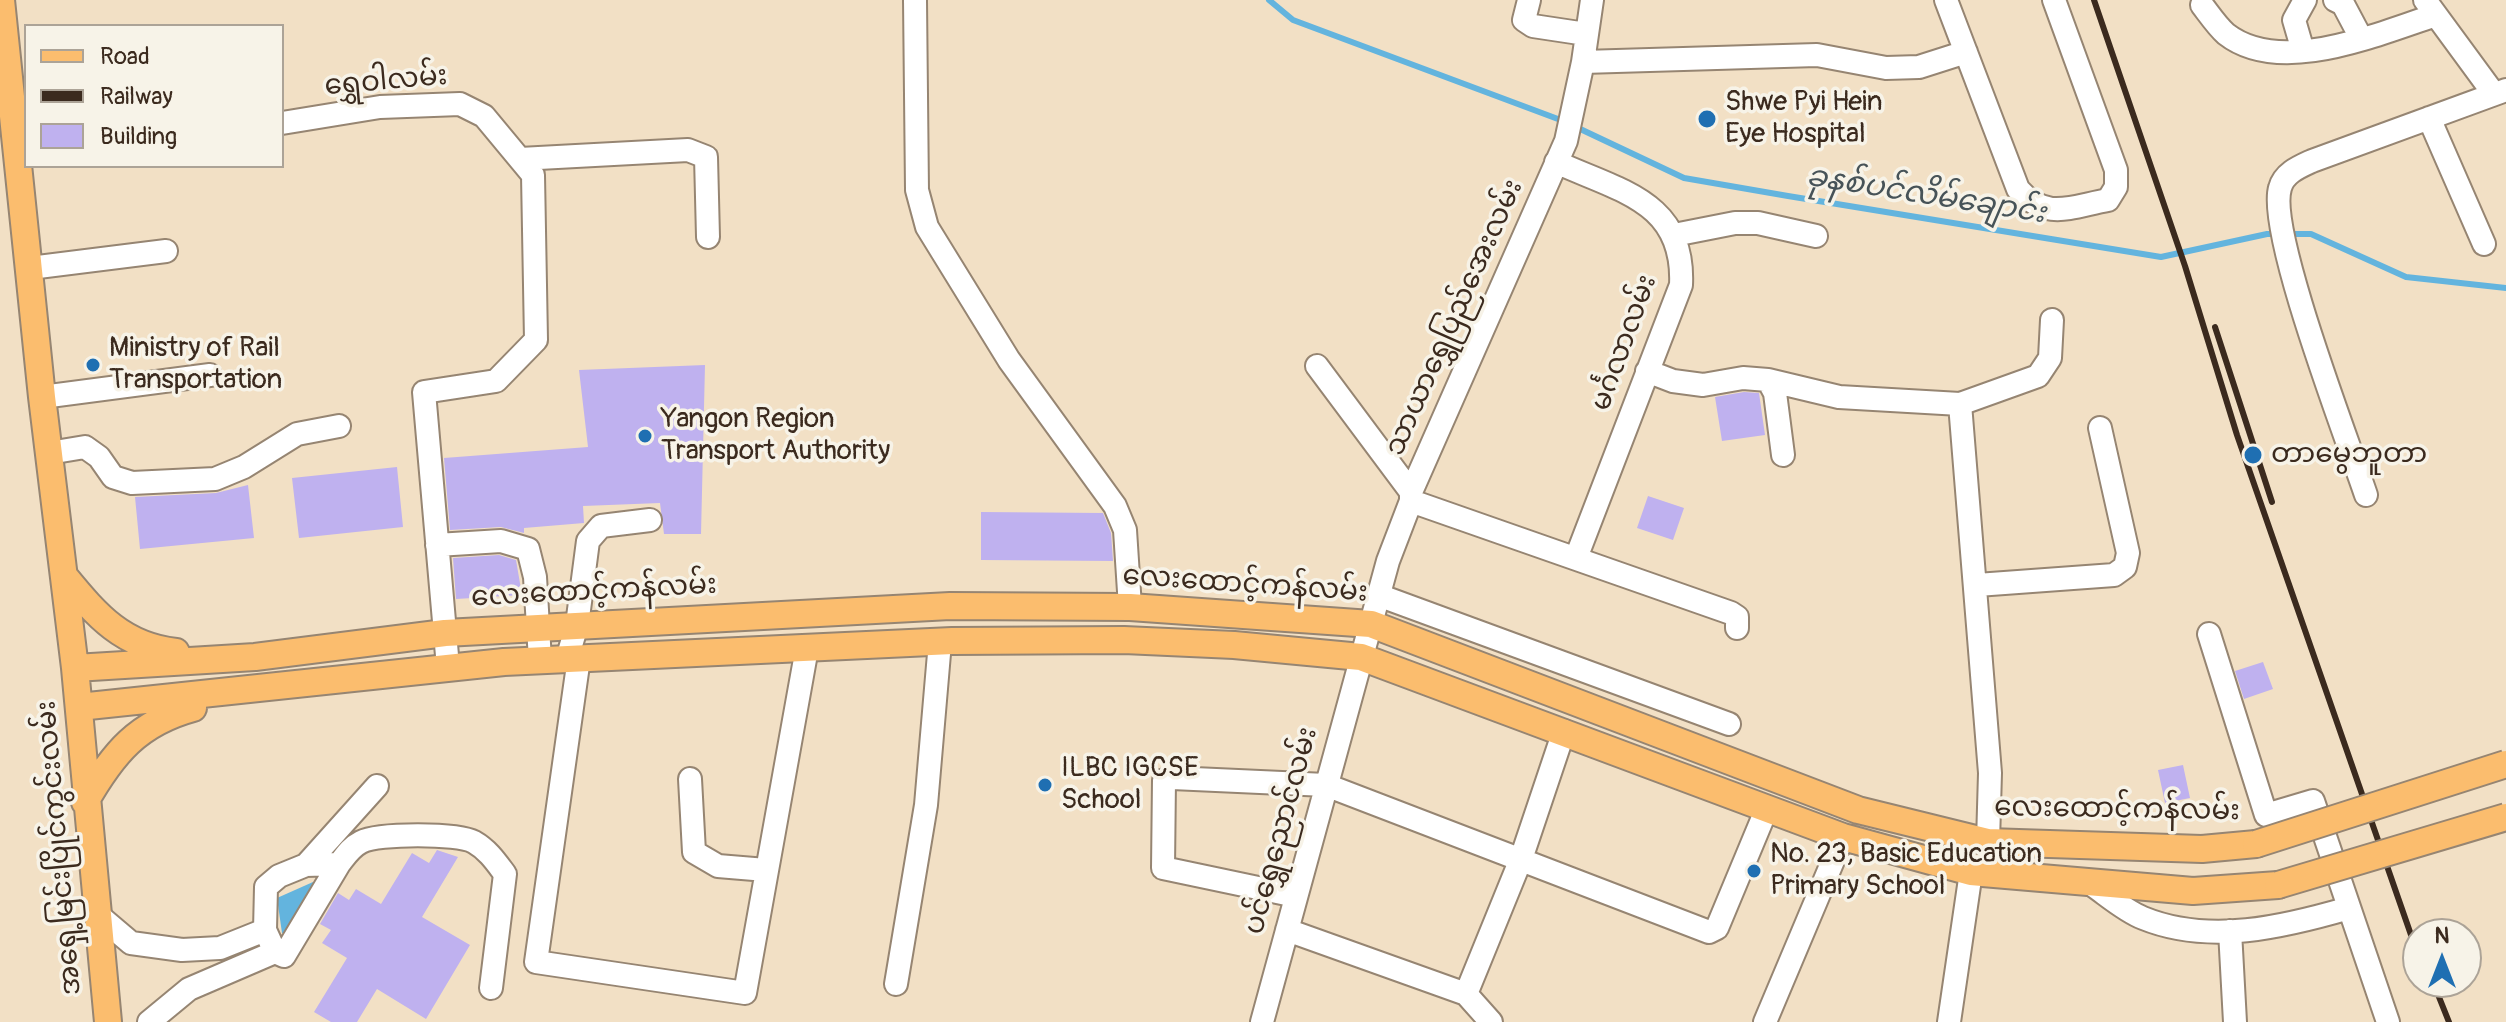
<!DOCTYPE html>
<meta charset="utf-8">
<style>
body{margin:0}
#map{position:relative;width:2506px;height:1022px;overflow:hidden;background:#f2e0c5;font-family:Pangolin,sans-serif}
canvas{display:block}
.legend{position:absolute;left:24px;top:24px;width:260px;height:144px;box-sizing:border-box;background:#f7f3e8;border:2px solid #aca397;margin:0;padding:10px 14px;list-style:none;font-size:24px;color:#3b2a1e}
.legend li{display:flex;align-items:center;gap:16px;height:40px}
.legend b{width:40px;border:2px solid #aca397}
.north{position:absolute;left:2402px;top:918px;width:80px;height:80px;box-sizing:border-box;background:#f7f3e8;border:2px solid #aca397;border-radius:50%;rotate:0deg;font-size:22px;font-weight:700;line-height:32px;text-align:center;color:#3b2a1e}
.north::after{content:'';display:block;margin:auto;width:28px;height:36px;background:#1f6fb2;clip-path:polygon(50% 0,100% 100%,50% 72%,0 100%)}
</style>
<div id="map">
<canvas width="2506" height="1022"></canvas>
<ul class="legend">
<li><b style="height:10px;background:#fbbd6e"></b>Road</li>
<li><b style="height:10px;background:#3b2a1e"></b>Railway</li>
<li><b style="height:22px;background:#bfb1ef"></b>Building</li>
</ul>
<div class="north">N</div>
</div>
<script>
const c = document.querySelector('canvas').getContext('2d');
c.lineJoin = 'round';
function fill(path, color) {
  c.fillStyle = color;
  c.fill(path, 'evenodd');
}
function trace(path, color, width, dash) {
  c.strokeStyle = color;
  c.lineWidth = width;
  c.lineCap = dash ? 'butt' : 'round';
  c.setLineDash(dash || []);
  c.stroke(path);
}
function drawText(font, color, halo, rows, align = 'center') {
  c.font = font + ' Pangolin,"Noto Sans Myanmar",sans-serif';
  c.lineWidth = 7;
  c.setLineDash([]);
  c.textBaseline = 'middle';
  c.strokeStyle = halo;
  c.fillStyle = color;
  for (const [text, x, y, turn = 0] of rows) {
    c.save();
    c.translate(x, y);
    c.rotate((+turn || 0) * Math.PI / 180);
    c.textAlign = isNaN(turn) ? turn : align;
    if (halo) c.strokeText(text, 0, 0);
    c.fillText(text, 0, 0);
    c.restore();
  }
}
const water = new Path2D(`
 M 313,882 L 316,886 L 287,934 L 282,933 L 277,898 Z`);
const stream = new Path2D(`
 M 1269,0 L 1293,20 L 1566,122
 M 1576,127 L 1684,178 L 1788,196 L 2161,257 L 2267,234 L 2311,234 L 2406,277 L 2506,288`);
const building = new Path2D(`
 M 705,365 L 701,534 L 664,534 L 660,503 L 583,506 L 584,523 L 524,528 L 524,533 L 501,527 L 450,530 L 444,458 L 588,447 L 579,370 Z
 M 1744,392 L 1759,393 L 1765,435 L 1722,441 L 1715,397 Z
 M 397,467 L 403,527 L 299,538 L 292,478 Z
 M 248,485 L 254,538 L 140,549 L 135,497 L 216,493 Z
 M 1648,496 L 1684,508 L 1673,540 L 1637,528 Z
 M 981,512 L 1103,513 L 1111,533 L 1113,561 L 981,560 Z
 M 499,555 L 516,560 L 522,595 L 456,599 L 453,558 Z
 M 2263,662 L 2273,689 L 2244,699 L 2235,671 Z
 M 2183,765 L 2190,798 L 2165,803 L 2158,770 Z
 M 437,850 L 458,857 L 422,917 L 470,945 L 426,1019 L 377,989 L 357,1022 L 331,1022 L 314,1012 L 347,958 L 322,943 L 331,930 L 320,924 L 338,893 L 349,900 L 356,889 L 381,904 L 412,853 L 429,863 Z`);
const minor = new Path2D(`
 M 915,0 L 917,190 L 927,227 L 1009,360 L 1115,506 L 1125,530 L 1130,607
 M 1529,0 L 1524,20 L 1533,26 L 1586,34
 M 1946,0 L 2018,189 C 2046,221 2070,207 2108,200 L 2116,187 L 2116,170 L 2054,0
 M 2335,0 L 2343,4 L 2361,38
 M 2425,0 L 2494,94
 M 2202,5 C 2209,14 2217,26 2226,34 C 2281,77 2379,33 2436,15
 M 2303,51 L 2294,20 L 2305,0
 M 1583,62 L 1817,55 L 1886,68 L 1919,67 L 1966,52
 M 2429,118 L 2484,244
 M 282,123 L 380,107 L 460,104 L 484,116 L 533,175 L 536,340 L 496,381 L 424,392 L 448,667
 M 520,159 L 688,150 L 706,157 L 708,237
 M 1556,162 C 1619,191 1685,201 1681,285 L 1576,558
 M 1674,235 L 1735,223 L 1758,223 L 1816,236
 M 30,268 L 166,251
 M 1317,366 L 1411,492
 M 1647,371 L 1673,381 L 1703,385 L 1743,378 L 1768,380 L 1839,397 L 1960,404 L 2038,376 L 2050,358 L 2052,320
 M 1768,380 L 1775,393 L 1783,455
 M 42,397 L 210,375
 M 1960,404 L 1990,773 L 1988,842
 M 49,453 L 85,447 L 99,457 L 113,477 L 132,483 L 215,479 L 244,467 L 297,434 L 339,426
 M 2366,495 C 2348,441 2267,232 2280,188 C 2284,173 2299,167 2312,161 L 2506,90
 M 1411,501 L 1731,613 L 1737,617 L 1737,628
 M 437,545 L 501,541 L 528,549 L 535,577 L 540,660
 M 1977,585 L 2114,575 L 2125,567 L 2128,553 L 2100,428
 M 1378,595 L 1729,724
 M 2209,634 L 2266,815 L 2313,801 L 2388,1022
 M 579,658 L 536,962 L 745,993 L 807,648
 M 567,659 L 577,625 L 588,541 L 601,526 L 650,520
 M 690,779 L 694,852 L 718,866 L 766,870
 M 339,864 C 346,855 351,847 361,842 C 379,833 457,833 474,842 C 488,850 496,862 505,874 L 491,988
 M 306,865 L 339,864 L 284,956 L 275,952 L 265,930 L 266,887 L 279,876 L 306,865 L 377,786
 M 2091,884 C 2107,895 2125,911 2143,918 C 2209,945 2284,927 2349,908
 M 1296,896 L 1163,868 L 1164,780 L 1172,778 L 1326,785 L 1709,932 L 1717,928 L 1767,808
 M 98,915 L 131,943 L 182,950 L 220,948 L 265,930
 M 1287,930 L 1466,994 L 1491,1022
 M 2230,931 L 2235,1022
 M 896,984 L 926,805 L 940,642
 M 1466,994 L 1521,859 L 1564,731
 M 149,1022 L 189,989 L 275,952
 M 1262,1022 L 1388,561 L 1411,501 L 1411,492 L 1566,141 L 1583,62 L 1592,0
 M 1765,1022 L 1843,837
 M 1949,1022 L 1971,872`);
const major = new Path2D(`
 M 1,0 L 42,397 L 75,668 L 108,1022
 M 65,577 C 97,616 123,646 176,652
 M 75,668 L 255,657 L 445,633 L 950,606 L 1130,607 L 1371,624 L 1858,810 L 1988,842 L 2202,849 L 2256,844
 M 79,707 L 504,662 L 952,641 L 1124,640 L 1234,645 L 1361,657 L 1843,837 L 1971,872 L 2193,891 L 2278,885
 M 85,802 C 113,753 138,723 193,708`);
const rail = new Path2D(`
 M 2094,0 L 2185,266 L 2237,435 L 2418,955
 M 2215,327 L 2272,502
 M 2433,982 L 2449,1022`);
const majorBridge = new Path2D(`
 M 2256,844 L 2506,764
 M 2278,885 L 2506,817`);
const markers = [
 [1707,119,10,"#1f6fb2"],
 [93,365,8,"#1f6fb2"],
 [645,436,8,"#1f6fb2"],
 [2253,455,10,"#1f6fb2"],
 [1045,785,8,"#1f6fb2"],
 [1754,871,8,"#1f6fb2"]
];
const streetNames = [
 ["ရွှေဝါလမ်း",386,82,-5],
 ["သာယာရွှေပြည်အေးလမ်း",1455,318,-66],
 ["မင်္ဂလာလမ်း",1625,343,-70],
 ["လေးထောင့်ကန်လမ်း",1245,585,4],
 ["လေးထောင့်ကန်လမ်း",594,592,-3],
 ["လေးထောင့်ကန်လမ်း",2117,810,1],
 ["ပင်ရွှေညောင်လမ်း",1282,831,-75],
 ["အရှေ့မြင်းပြိုင်ကွင်းလမ်း",60,848,-95]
];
const poiNames = [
 ["Shwe Pyi Hein",1725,103],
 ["Eye Hospital",1725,135],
 ["Ministry of Rail",109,349],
 ["Transportation",109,381],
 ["Yangon Region",661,420],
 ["Transport Authority",661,452],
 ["တာမွေဘူတာ",2271,455],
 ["ILBC IGCSE",1061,769],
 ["School",1061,801],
 ["No. 23, Basic Education",1770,855],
 ["Primary School",1770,887]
];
const waterNames = [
 ["ခုနစ်ပင်လိမ်ချောင်း",1926,196,9]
];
fill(water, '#63b4de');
trace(stream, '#63b4de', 6);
fill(building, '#bfb1ef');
trace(minor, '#968572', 26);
trace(major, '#968572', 30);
trace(minor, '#fff', 22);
trace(major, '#fbbd6e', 26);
trace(rail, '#3b2a1e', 6);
trace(majorBridge, '#968572', 30, []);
trace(majorBridge, '#fbbd6e', 26);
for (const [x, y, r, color] of markers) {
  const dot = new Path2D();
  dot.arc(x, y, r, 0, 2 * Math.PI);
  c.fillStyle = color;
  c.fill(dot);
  trace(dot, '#f7f3e8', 3);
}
drawText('28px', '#3b2a1e', '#f7f3e8', streetNames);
drawText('28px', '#3b2a1e', '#f7f3e8', poiNames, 'left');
drawText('italic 30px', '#475358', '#f7f3e8', waterNames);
</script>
